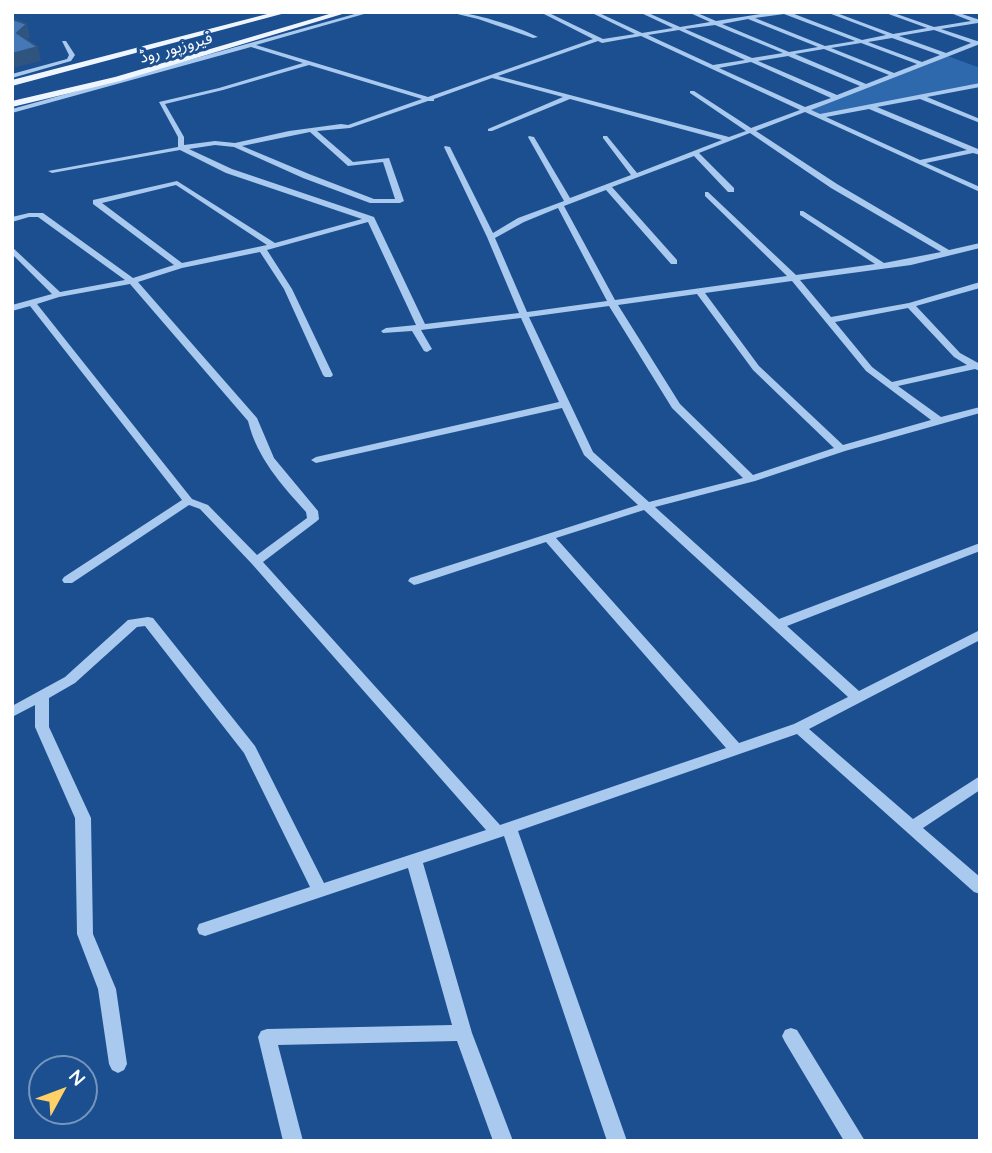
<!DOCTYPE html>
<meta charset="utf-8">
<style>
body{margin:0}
#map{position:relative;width:992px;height:1153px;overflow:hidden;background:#1b4f8f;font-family:Quicksand,sans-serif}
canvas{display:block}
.frame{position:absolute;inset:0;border:14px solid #fff;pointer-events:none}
.north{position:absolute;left:28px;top:1055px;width:70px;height:70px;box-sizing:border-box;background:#1b4f8f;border:2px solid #7695bc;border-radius:50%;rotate:49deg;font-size:19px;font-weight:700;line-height:28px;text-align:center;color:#fff}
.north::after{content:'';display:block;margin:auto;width:24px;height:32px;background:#ffd166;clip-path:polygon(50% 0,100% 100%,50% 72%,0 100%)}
</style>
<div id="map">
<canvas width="992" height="1153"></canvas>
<div class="frame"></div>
<div class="north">N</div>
</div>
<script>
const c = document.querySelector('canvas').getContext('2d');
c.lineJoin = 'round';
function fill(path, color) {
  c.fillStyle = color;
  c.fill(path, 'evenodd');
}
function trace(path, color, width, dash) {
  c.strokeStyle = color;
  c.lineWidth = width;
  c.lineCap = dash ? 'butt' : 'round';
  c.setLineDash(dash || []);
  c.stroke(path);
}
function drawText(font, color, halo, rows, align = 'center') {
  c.font = font + ' Quicksand,"Noto Sans Arabic",sans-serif';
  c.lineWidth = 6;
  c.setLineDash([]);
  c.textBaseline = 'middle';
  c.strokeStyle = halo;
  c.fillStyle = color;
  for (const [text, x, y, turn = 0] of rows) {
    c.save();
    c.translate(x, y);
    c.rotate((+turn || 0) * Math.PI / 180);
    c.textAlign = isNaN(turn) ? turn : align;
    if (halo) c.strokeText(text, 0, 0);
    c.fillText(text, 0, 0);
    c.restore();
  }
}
const green = new Path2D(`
 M 945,55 L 980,68 L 980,85 L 820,116 L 804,109 Z`);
const minor = new Path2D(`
 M 362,12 L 371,12 L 256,45 L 428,97 L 593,39 L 540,12 L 547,12 L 603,39 L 635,34 L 590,12 L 597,12 L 642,33 L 673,28 L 639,12 L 646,12 L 680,27 L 710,22 L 688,12 L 695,12 L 716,21 L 773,12 L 789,12 L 862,40 L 886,35 L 826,12 L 834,12 L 893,34 L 927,28 L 883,12 L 891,12 L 934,27 L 971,21 L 948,12 L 956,12 L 980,20 L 978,23 L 941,29 L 977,41 L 980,40 L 980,44 L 811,110 L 820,114 L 980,83 L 980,87 L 927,97 L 980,119 L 980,123 L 920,99 L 877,107 L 978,149 L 980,155 L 973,153 L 926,163 L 980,187 L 980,192 L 805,112 L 756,131 L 837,184 L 949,250 L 980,243 L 980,248 L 911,265 L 800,280 L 831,317 L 909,303 L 980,282 L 980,288 L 916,306 L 960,353 L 980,364 L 980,371 L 975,369 L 898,386 L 941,417 L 980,407 L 980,413 L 845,451 L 755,481 L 655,507 L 779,619 L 980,543 L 980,551 L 787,626 L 859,691 L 980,630 L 980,640 L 809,729 L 913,819 L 980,776 L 980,790 L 923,828 L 980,877 L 980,894 L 974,892 L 797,734 L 518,831 L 627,1141 L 607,1141 L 504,836 L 423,863 L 472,1033 L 513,1141 L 493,1141 L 457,1041 L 278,1045 L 303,1141 L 283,1141 L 258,1037 L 261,1031 L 267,1029 L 452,1025 L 408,868 L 205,936 L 199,934 L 197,929 L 199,924 L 310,887 L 244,753 L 145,626 L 137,627 L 75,683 L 49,698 L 49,727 L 91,818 L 93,934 L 116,989 L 127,1064 L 124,1070 L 118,1073 L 112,1070 L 109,1064 L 98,989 L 77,934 L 75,818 L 35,727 L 35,705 L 12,717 L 12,706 L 65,677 L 128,620 L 148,617 L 153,618 L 255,746 L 324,883 L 486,830 L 252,564 L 200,509 L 189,505 L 72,583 L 64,583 L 62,580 L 64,577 L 182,500 L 30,306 L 12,311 L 12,305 L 52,294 L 12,254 L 12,247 L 60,292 L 125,280 L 38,217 L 29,217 L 12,222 L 12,217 L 29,213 L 43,213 L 133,278 L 174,265 L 93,204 L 93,200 L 177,181 L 275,243 L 362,219 L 226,173 L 180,150 L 52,173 L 48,171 L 178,147 L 178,137 L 159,102 L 219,88 L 303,63 L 251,47 L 12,113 L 12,109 ZM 784,14 L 855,41 L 825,46 L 755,18 ZM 748,19 L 818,47 L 789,52 L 722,24 ZM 715,25 L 783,53 L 752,58 L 685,29 ZM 679,30 L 745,60 L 713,65 L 648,35 ZM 934,30 L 971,43 L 946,53 L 899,36 ZM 641,36 L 800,110 L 751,128 L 694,91 L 690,91 L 690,93 L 746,131 L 729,137 L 498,76 L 598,41 L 602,43 ZM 892,38 L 940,55 L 922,62 L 868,42 ZM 861,43 L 917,64 L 894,73 L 831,48 ZM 824,49 L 889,75 L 866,84 L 795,54 ZM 788,56 L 860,86 L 837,95 L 758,61 ZM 751,62 L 831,98 L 805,107 L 719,68 ZM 309,65 L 422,99 L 348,125 L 341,124 L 289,131 L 235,143 L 215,141 L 184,145 L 184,137 L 165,104 L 223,90 ZM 492,78 L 563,97 L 488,129 L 488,131 L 492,131 L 570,99 L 722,140 L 637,173 L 607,136 L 603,136 L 603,138 L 631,175 L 570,198 L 534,137 L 529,136 L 528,137 L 564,201 L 518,218 L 493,233 L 450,147 L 445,146 L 444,147 L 487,237 L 519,313 L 425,324 L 374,217 L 232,169 L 189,149 L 215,145 L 234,147 L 303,178 L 370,203 L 400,203 L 404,201 L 389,158 L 353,162 L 317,131 L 350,128 L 428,101 L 434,101 L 434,99 ZM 869,109 L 967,150 L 920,160 L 826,117 ZM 310,132 L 348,166 L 383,162 L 395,199 L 374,199 L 309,174 L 242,146 ZM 750,133 L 831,188 L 941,252 L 884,263 L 803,211 L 800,211 L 800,215 L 875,264 L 796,275 L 708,192 L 705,192 L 705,196 L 787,276 L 615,300 L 564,206 L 606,190 L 671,264 L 677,264 L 677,260 L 612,187 L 694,156 L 728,192 L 734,192 L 734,188 L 699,153 ZM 176,185 L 267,245 L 182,263 L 102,203 ZM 558,208 L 607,301 L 527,312 L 495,238 L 524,222 ZM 368,222 L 416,325 L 386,328 L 381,331 L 383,333 L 412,331 L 424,351 L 427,352 L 432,349 L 421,330 L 521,318 L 559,402 L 316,457 L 311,460 L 316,463 L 562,408 L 584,455 L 638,505 L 410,578 L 408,581 L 414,585 L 418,584 L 546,542 L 726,748 L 500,825 L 263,562 L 317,521 L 319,519 L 318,511 L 274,458 L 257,418 L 138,282 L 182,268 L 260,252 L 284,289 L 323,375 L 325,377 L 331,377 L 333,375 L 292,289 L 267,250 ZM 792,281 L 866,371 L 931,420 L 843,445 L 759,366 L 705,293 ZM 130,284 L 248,421 C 257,458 281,484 306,512 L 307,518 L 257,555 L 208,505 L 192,499 L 37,304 L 59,297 ZM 697,294 L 753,370 L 834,448 L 753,475 L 680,404 L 618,305 ZM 609,306 L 672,408 L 743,478 L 649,502 L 593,452 L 529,317 ZM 908,308 L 954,357 L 967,365 L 892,382 L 872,367 L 835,322 ZM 644,510 L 848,697 L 794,724 L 739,743 L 556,538 Z
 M 449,12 C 473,12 516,26 538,37 L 533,38 L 478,19 Z
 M 62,41 L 66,41 L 75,55 L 71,61 L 12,78 L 12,74 L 67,59 L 69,55 Z
 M 791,1028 L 797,1030 L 865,1141 L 844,1141 L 785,1042 L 782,1036 L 785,1030 Z`);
const major = new Path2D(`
 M 275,12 L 289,12 L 12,86 L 12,80 Z
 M 336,12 L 349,12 L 120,81 L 12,107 L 12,101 L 115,77 Z`);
const shadedWall = new Path2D(`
 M 27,24 L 30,37 L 20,46 L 17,33 Z
 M 38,47 L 41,61 L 12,68 L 12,54 Z`);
const building = new Path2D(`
 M 12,19 L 27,24 L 17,33 L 38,47 L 12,54 Z`);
const farStreetnames = [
 ["فیروزپور روڈ",176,48,-16]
];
fill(green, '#2e69ad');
fill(minor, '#a9c9ee');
fill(major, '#f0f6ff');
fill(shadedWall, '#305480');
fill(building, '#4478b7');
trace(building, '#305480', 2);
drawText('16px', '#fff', '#1b4f8f', farStreetnames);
</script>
